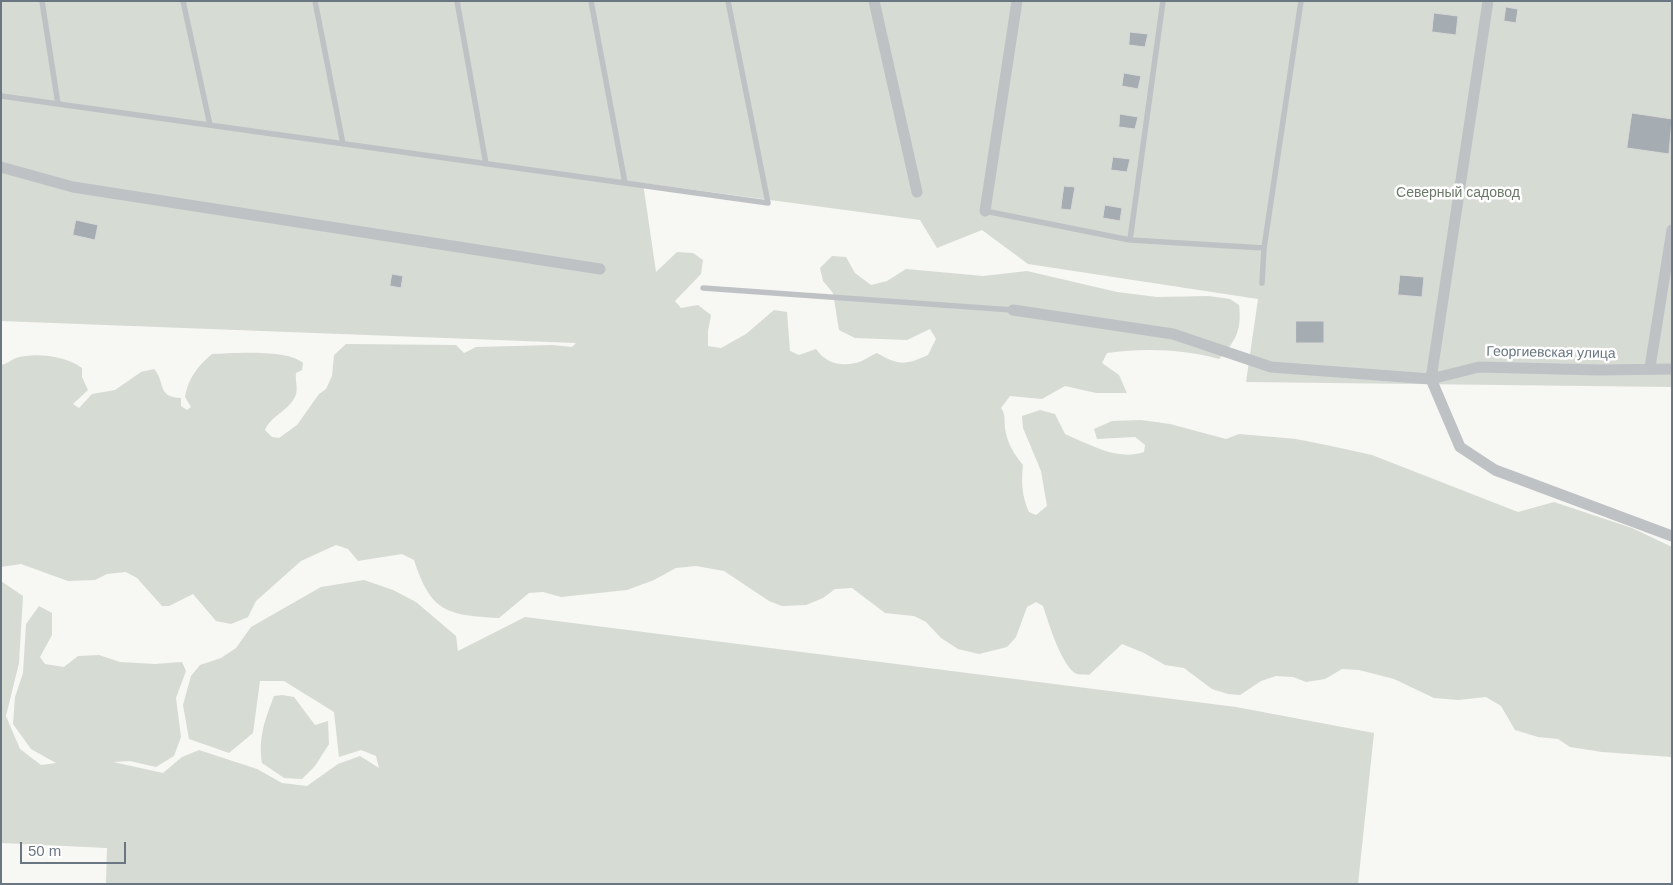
<!DOCTYPE html>
<meta charset="utf-8">
<style>
body{margin:0}
#map{position:relative;width:1673px;height:885px;overflow:hidden;background:#f7f7f4;font-family:Arial,sans-serif}
canvas{display:block}
.frame{position:absolute;inset:0;border:2px solid #6a7681;pointer-events:none}
.scale{position:absolute;left:20px;top:842px;width:106px;height:22px;box-sizing:border-box;border:2px solid #6a7681;border-top:0;padding-left:6px;font-size:15px;line-height:18px;white-space:nowrap;color:#6a7681;-webkit-text-stroke:4px #fff;paint-order:stroke}
</style>
<div id="map">
<canvas width="1673" height="885"></canvas>
<div class="frame"></div>
<div class="scale">50 m</div>
</div>
<script>
const c = document.querySelector('canvas').getContext('2d');
c.lineJoin = 'round';
function fill(path, color) {
  c.fillStyle = color;
  c.fill(path, 'evenodd');
}
function trace(path, color, width, dash) {
  c.strokeStyle = color;
  c.lineWidth = width;
  c.lineCap = dash ? 'butt' : 'round';
  c.setLineDash(dash || []);
  c.stroke(path);
}
function drawText(font, color, halo, rows, align = 'center') {
  c.font = font + ' Arial,sans-serif';
  c.lineWidth = 5;
  c.setLineDash([]);
  c.textBaseline = 'middle';
  c.strokeStyle = halo;
  c.fillStyle = color;
  for (const [text, x, y, turn = 0] of rows) {
    c.save();
    c.translate(x, y);
    c.rotate((+turn || 0) * Math.PI / 180);
    c.textAlign = isNaN(turn) ? turn : align;
    if (halo) c.strokeText(text, 0, 0);
    c.fillText(text, 0, 0);
    c.restore();
  }
}
const green = new Path2D(`
 M 1,1 L 1672,1 L 1672,387 L 1246,382 L 1258,299 L 1028,264 L 982,230 L 937,248 L 920,220 L 643,183 L 656,272 L 677,252 L 693,253 L 703,260 L 701,274 L 675,301 L 681,308 L 698,305 L 711,315 L 708,331 L 708,346 L 721,348 L 746,334 L 774,310 L 787,312 L 790,351 L 799,355 L 816,349 C 825,362 839,367 855,363 C 863,362 869,356 877,353 C 899,366 906,365 928,355 L 936,339 L 930,329 L 907,340 L 855,338 L 839,330 L 833,293 L 823,281 L 820,268 L 832,256 L 846,257 L 855,273 L 871,285 L 887,281 L 906,269 L 983,276 L 1027,271 L 1117,292 L 1157,297 L 1209,296 L 1230,299 L 1239,305 C 1242,330 1236,341 1219,359 C 1184,349 1143,348 1107,353 L 1102,363 L 1119,375 L 1127,393 L 1096,393 L 1065,386 L 1042,399 L 1010,396 L 1001,408 C 1006,415 1004,420 1005,428 C 1007,443 1014,454 1023,465 C 1021,482 1022,497 1029,512 L 1036,515 L 1047,506 L 1041,471 L 1023,428 L 1022,416 L 1040,410 L 1055,414 L 1065,434 C 1091,445 1117,461 1144,452 L 1145,445 L 1135,437 L 1097,439 L 1094,429 L 1112,421 L 1141,420 L 1170,424 L 1226,439 L 1239,434 L 1296,439 L 1331,446 L 1372,455 L 1518,512 L 1554,502 L 1632,528 L 1672,547 L 1672,757 L 1602,752 L 1570,747 L 1558,739 L 1538,737 L 1515,730 L 1501,706 L 1486,697 L 1458,700 L 1434,698 L 1394,679 L 1359,670 L 1342,669 L 1325,679 L 1306,682 L 1293,677 L 1276,676 L 1261,681 L 1240,695 L 1228,694 L 1212,689 L 1184,668 L 1165,665 L 1144,653 L 1122,644 L 1089,675 C 1086,674 1080,675 1077,674 C 1062,668 1048,621 1043,606 L 1036,602 L 1027,607 L 1016,637 L 1007,647 L 979,654 L 958,649 L 941,638 L 926,622 L 914,616 L 885,613 L 852,588 L 835,589 L 823,598 L 806,605 L 782,606 L 769,601 L 724,571 L 696,566 L 676,568 L 654,580 L 627,590 L 561,597 L 543,592 L 529,593 L 499,618 C 446,615 431,612 414,560 L 402,554 L 358,561 L 348,549 L 336,545 L 301,561 L 256,601 L 248,617 L 231,624 L 216,621 L 193,594 L 169,606 L 162,606 L 137,578 L 126,572 L 107,574 L 95,580 L 68,581 L 21,564 L 1,567 L 1,365 C 7,364 11,360 16,358 C 35,352 66,356 82,368 L 82,377 L 88,390 L 73,404 L 79,408 L 92,394 L 115,390 L 141,372 L 154,369 C 166,382 156,397 181,398 L 181,406 L 187,410 L 191,407 L 185,397 C 188,378 198,366 212,354 C 233,353 288,349 303,363 L 302,370 L 296,373 C 295,380 298,388 296,394 C 291,410 271,415 265,430 L 272,437 L 279,438 L 297,425 L 319,394 L 326,389 L 332,376 L 334,355 L 346,344 L 456,345 L 464,353 L 476,347 L 553,345 L 572,347 L 576,343 L 1,321 Z
 M 364,580 L 393,590 L 416,602 L 456,636 L 458,651 L 525,617 L 1236,707 L 1374,733 L 1358,884 L 124,884 L 106,883 L 107,848 L 1,843 L 1,581 L 23,596 L 19,663 L 6,716 L 20,749 L 41,765 L 56,763 L 31,749 L 13,724 L 15,697 L 23,673 L 26,624 L 39,606 L 52,613 L 52,635 L 40,657 L 45,664 L 64,667 L 78,656 L 99,655 L 120,662 L 155,664 L 182,662 L 186,671 L 176,698 L 181,737 L 174,756 L 156,767 L 130,761 L 113,762 L 163,773 L 182,757 L 199,750 L 257,769 L 282,783 L 307,786 L 338,764 L 360,756 L 379,768 L 376,756 L 361,750 L 339,757 L 334,712 L 284,681 L 260,681 L 253,733 L 229,753 L 189,739 L 183,705 L 191,676 L 200,665 L 221,658 L 236,648 L 251,627 L 321,587 Z
 M 282,695 L 294,697 L 315,725 L 328,721 L 329,744 L 315,766 L 302,779 L 284,778 L 262,763 C 258,737 265,720 274,696 Z`);
const building = new Path2D(`
 M 1506,7 L 1518,9 L 1516,23 L 1504,21 Z
 M 1434,13 L 1458,16 L 1456,35 L 1432,32 Z
 M 1130,32 L 1148,34 L 1145,47 L 1129,45 Z
 M 1124,73 L 1141,76 L 1138,89 L 1122,86 Z
 M 1632,113 L 1672,119 L 1669,154 L 1627,148 Z
 M 1120,114 L 1138,117 L 1135,129 L 1119,127 Z
 M 1113,157 L 1130,159 L 1127,172 L 1111,170 Z
 M 1064,186 L 1075,187 L 1071,210 L 1061,209 Z
 M 1105,205 L 1122,208 L 1120,221 L 1103,218 Z
 M 76,220 L 98,225 L 95,240 L 73,235 Z
 M 392,274 L 403,276 L 401,288 L 390,286 Z
 M 1400,275 L 1424,277 L 1422,297 L 1398,295 Z
 M 1296,321 L 1324,321 L 1324,343 L 1296,343 Z`);
const service = new Path2D(`
 M 42,1 L 58,104
 M 183,1 L 210,125
 M 315,1 L 343,144
 M 457,1 L 486,164
 M 591,1 L 625,183
 M 1,96 L 768,203 L 728,1
 M 985,211 L 1130,240 L 1264,248
 M 1130,240 L 1163,1
 M 1262,283 L 1264,248 L 1301,1
 M 703,288 L 1013,310`);
const minor = new Path2D(`
 M 874,1 L 917,192
 M 1488,1 L 1431,379 L 1479,367 L 1599,370 L 1672,369
 M 1,167 L 73,187 L 600,269
 M 985,211 L 1017,1
 M 1013,310 L 1173,334 L 1271,367 L 1431,379 L 1460,447 L 1495,470 L 1672,536
 M 1650,367 L 1672,230`);
const parkNames = [
 ["Северный садовод",1458,193]
];
const streetNames = [
 ["Георгиевская улица",1551,353,1]
];
fill(green, '#d6dbd4');
fill(building, '#a6adb2');
trace(building, '#d8d8d7', 1);
trace(service, '#bfc2c5', 5.5);
trace(minor, '#bfc2c5', 11);
drawText('14px', '#6b7968', '#fff', parkNames);
drawText('14px', '#6a7681', '#fff', streetNames);
</script>
